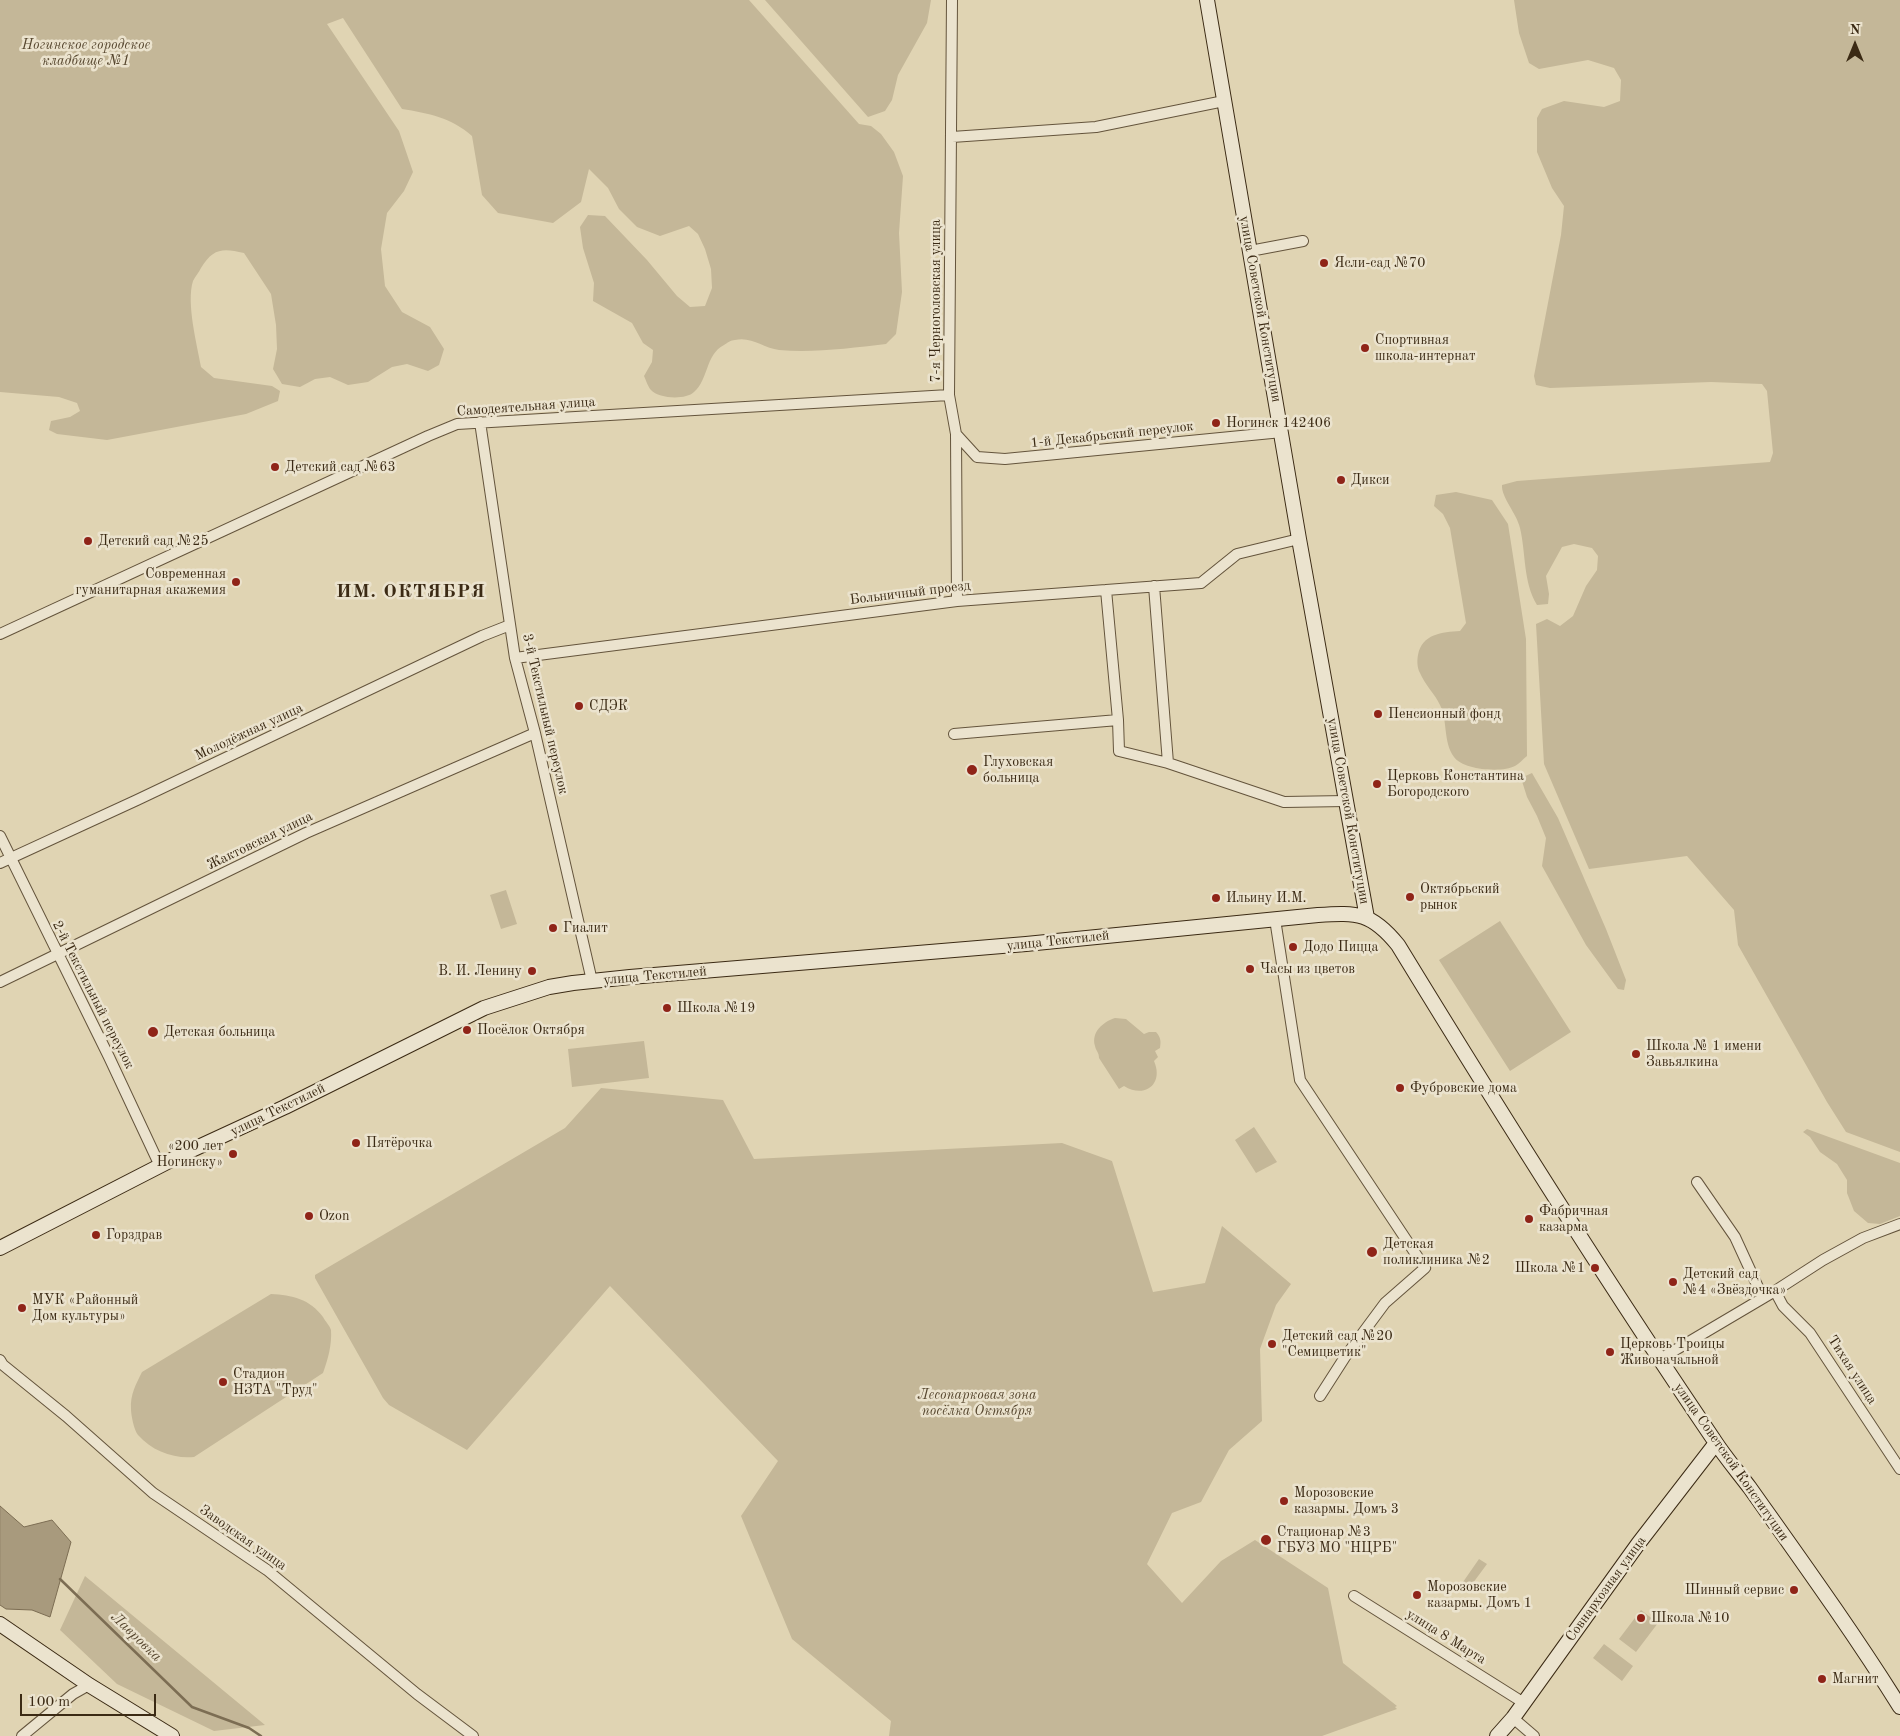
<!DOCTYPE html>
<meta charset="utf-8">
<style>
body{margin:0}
#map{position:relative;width:1900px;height:1736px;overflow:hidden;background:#e0d4b3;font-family:"Old Standard TT",serif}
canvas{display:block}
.north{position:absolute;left:1830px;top:20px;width:50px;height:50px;-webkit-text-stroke:4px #ebe3ce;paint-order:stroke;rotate:0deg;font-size:14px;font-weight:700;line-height:20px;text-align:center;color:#3b2a14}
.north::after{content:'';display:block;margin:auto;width:18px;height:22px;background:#3b2a14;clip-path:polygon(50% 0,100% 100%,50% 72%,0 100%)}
.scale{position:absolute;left:20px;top:1694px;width:136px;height:22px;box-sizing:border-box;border:2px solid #3b2a14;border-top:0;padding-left:6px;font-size:15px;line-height:18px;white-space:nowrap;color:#3b2a14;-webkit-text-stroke:4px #ebe3ce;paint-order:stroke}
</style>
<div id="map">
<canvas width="1900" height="1736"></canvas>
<div class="north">N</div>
<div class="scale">100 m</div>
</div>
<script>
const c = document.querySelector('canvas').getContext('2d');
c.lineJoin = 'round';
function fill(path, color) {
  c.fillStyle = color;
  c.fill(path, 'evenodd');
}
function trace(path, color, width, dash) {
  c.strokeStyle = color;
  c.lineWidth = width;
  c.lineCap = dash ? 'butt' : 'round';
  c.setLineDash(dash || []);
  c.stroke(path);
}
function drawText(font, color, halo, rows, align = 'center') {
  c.font = font + ' "Old Standard TT",serif';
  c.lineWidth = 5;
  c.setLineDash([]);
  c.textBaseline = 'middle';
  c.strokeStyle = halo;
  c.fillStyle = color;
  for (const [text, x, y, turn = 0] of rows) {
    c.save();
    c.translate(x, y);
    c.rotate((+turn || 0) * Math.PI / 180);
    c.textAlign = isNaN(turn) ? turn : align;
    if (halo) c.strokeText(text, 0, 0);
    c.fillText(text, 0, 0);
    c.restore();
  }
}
const green = new Path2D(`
 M 0,0 L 749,0 L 859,124 L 871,126 L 881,134 L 894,152 L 903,176 L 899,233 L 902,292 L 896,334 L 886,344 C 851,348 814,353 779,350 C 764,348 751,336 735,340 C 731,340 727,343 724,345 C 705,355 709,379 694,392 C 686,400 659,399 651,390 C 648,387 646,380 644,376 L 652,362 L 653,350 L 643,343 L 632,323 L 593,301 L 594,283 L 583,248 L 580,227 L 588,215 L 605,216 L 647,260 L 677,296 L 690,307 L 705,306 L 712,288 L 711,269 L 705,249 L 698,234 L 689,226 L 660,236 L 637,227 L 619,209 L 608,188 L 589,169 L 581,202 L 553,223 L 498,213 L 482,195 L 472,136 C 452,118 428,113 402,109 L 343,18 L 327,24 L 399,131 L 413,172 L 404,191 L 387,213 L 381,249 L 385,286 L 402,312 L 430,327 L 444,349 L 439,365 L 428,371 L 407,364 L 392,367 L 368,382 L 348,385 L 330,377 L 315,379 L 300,387 L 282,384 L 273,369 L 277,349 L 276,325 L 271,294 L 244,253 C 223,248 213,248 201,268 C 199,272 195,277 193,281 C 186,303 197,344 201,367 L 214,378 L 272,386 L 280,391 L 278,401 L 246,414 L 107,440 L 57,434 L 49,430 L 51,421 L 70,417 L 80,411 L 77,403 L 59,397 L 0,392 Z
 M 765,0 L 931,0 L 927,23 L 898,75 L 892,100 L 885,111 L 868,117 Z
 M 1514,0 L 1900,0 L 1900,1152 L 1846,1132 L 1827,1102 L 1738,945 L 1734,910 L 1687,856 L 1589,869 L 1544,764 L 1536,624 L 1547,619 L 1560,626 L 1573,616 L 1586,586 L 1597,570 L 1598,556 L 1592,548 L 1574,544 L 1562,547 L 1546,576 L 1549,594 L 1548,604 L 1537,605 C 1523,582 1526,553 1520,528 C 1517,514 1501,497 1502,485 L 1517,481 L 1770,462 L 1773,453 L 1767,391 L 1762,384 L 1711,382 L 1550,388 L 1536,385 L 1534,376 L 1561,235 L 1564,206 L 1552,188 L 1537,152 L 1537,118 L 1542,109 L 1564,101 L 1604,107 L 1620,101 L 1621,80 L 1614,68 L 1588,60 L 1539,69 L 1529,63 L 1519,33 Z
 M 1456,492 L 1492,500 L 1508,524 L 1526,639 L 1527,756 C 1523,759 1519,764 1515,766 C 1502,773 1463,770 1454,757 C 1443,742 1448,721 1440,705 C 1435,694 1425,685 1420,673 C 1417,668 1417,660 1418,655 C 1422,634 1442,632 1460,631 L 1466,623 L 1450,528 L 1443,514 L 1434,506 L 1436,495 Z
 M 1532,773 L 1558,818 L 1606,929 L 1626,980 L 1624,990 L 1618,989 L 1586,945 L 1542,866 L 1546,838 L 1537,816 L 1527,797 L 1521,778 Z
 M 506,890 L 517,924 L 501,929 L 490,895 Z
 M 1500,921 L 1571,1032 L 1510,1071 L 1439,960 Z
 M 1115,1018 L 1126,1019 L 1144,1034 L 1149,1032 L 1156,1032 C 1161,1038 1161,1041 1160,1048 L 1155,1051 L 1158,1057 L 1154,1061 C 1164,1084 1145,1099 1124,1086 L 1119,1089 L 1099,1058 C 1099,1052 1096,1051 1095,1046 C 1091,1032 1103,1022 1115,1018 Z
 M 644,1041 L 649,1078 L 572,1087 L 568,1049 Z
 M 601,1088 L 723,1100 L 754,1159 L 1062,1143 L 1112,1161 L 1153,1292 L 1205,1283 L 1222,1226 L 1291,1284 L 1276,1305 L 1260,1349 L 1262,1421 L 1229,1450 L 1201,1502 L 1172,1513 L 1147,1564 L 1182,1603 L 1221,1561 L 1255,1540 L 1328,1588 L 1343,1663 L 1397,1706 L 1395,1707 L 1397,1709 L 1322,1736 L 889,1736 L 891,1721 L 792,1639 L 741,1516 L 778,1461 L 610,1286 L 467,1450 L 389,1405 L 383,1398 L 315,1278 L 315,1275 L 565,1128 Z
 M 1254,1127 L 1277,1162 L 1256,1173 L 1235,1140 Z
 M 1807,1129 L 1900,1163 L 1900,1216 L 1880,1224 L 1868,1223 L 1854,1211 L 1847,1193 L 1847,1180 L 1837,1164 L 1820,1152 L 1810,1137 L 1803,1132 Z
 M 271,1294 C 292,1295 310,1299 323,1317 C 325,1321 330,1326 331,1330 C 332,1345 328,1359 323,1373 L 194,1457 C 174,1459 152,1451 138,1435 C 134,1430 131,1415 131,1409 C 130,1395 136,1384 142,1372 Z
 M 1479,1559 L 1487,1564 L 1470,1587 L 1463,1582 Z
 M 85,1576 L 265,1725 L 214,1731 L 117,1684 L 60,1630 Z
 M 1641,1610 L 1658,1623 L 1636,1652 L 1619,1639 Z
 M 1604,1644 L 1633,1666 L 1622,1681 L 1593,1658 Z`);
const water = new Path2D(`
 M 0,1506 L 24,1527 L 52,1520 L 71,1542 L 50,1617 L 32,1610 L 6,1609 L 0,1605 Z`);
const stream = new Path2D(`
 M 60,1579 L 192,1707 L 249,1728 L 261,1736`);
const street = new Path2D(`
 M 952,0 L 949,395 L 956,434 L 957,601
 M 952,137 L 1096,127 L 1224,101
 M 1250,251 L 1303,241
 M 480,422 L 515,658 L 535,733 L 592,981
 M 956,434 L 977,457 L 1005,459 L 1282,432
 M 1154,586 L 1168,763 L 1284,802 L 1346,801
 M 0,634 L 428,436 L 457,424 L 949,395
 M 515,658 L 957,601 L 1201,583 L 1237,554 L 1299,539
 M 1118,720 L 1119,751 L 1168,763
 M 954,734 L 1118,720 L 1106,590
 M 0,836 L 109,1057 L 160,1166
 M 0,863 L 137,800 L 482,636 L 510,625
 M 1275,919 L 1300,1080 L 1425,1268 L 1385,1303 L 1345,1357 L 1320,1396
 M 0,982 L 306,833 L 535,733
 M 1697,1182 L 1735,1237 L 1763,1298
 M 1775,1291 L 1783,1306 L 1810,1333 L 1900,1469
 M 1660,1359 L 1775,1291 L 1823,1260 L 1863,1238 L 1900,1224
 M 0,1360 L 3,1365 L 66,1416 L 153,1493 L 267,1570 L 417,1694 L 473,1736
 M 1354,1596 L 1524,1703
 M 1513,1718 L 1534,1736
 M 22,1736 L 73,1694 L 89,1685`);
const secondary = new Path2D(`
 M 1207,0 L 1299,539 L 1367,918
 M 0,1248 L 181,1155 L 285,1107 L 484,1008 L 549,987 L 573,983 L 630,977 L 1026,944 L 1318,915 C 1358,912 1372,913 1398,945 C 1500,1112 1604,1278 1714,1440 C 1725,1457 1738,1472 1750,1488 C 1801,1560 1853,1632 1900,1707
 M 0,1624 L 89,1685 L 172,1736
 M 1497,1736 L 1513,1718 L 1638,1544 L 1716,1443`);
const markers = [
 [1324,263,5,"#8f2418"],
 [1365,348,5,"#8f2418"],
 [1216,423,5,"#8f2418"],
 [275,467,5,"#8f2418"],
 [1341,480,5,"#8f2418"],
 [88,541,5,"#8f2418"],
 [236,582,5,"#8f2418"],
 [579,706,5,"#8f2418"],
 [1378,714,5,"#8f2418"],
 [972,770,6,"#8f2418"],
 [1377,784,5,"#8f2418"],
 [1410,897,5,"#8f2418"],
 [1216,898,5,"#8f2418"],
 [553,928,5,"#8f2418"],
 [1293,947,5,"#8f2418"],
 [1250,969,5,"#8f2418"],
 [532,971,5,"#8f2418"],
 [667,1008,5,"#8f2418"],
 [467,1030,5,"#8f2418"],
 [153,1032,6,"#8f2418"],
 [1636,1054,5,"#8f2418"],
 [1400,1088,5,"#8f2418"],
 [356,1143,5,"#8f2418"],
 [233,1154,5,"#8f2418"],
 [309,1216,5,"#8f2418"],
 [1529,1219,5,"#8f2418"],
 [96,1235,5,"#8f2418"],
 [1372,1252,6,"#8f2418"],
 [1595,1268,5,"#8f2418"],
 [1673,1282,5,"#8f2418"],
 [22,1308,5,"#8f2418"],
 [1272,1344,5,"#8f2418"],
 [1610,1352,5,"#8f2418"],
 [223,1382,5,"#8f2418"],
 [1284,1501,5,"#8f2418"],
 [1266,1540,6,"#8f2418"],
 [1794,1590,5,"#8f2418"],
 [1417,1595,5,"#8f2418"],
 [1641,1618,5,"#8f2418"],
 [1822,1679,5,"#8f2418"]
];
const parkNames = [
 ["Ногинское городское",86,45],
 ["кладбище №1",86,61],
 ["Лесопарковая зона",977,1395],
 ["посёлка Октября",977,1411]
];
const poiNames = [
 ["Ясли-сад №70",1334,263],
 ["Спортивная",1375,340],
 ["школа-интернат",1375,356],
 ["Ногинск 142406",1226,423],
 ["Детский сад №63",285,467],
 ["Дикси",1351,480],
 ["Детский сад №25",98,541],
 ["Современная",226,574,"right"],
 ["гуманитарная акажемия",226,590,"right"],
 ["СДЭК",589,706],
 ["Пенсионный фонд",1388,714],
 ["Глуховская",983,762],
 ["больница",983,778],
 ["Церковь Константина",1387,776],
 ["Богородского",1387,792],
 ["Октябрьский",1420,889],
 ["рынок",1420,905],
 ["Ильину И.М.",1226,898],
 ["Гиалит",563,928],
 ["Додо Пицца",1303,947],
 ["Часы из цветов",1260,969],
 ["В. И. Ленину",522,971,"right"],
 ["Школа №19",677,1008],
 ["Посёлок Октября",477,1030],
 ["Детская больница",164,1032],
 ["Школа № 1 имени",1646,1046],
 ["Завьялкина",1646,1062],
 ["Фубровские дома",1410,1088],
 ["Пятёрочка",366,1143],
 ["«200 лет",223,1146,"right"],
 ["Ногинску»",223,1162,"right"],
 ["Фабричная",1539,1211],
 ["казарма",1539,1227],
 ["Ozon",319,1216],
 ["Горздрав",106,1235],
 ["Детская",1383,1244],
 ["поликлиника №2",1383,1260],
 ["Школа №1",1585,1268,"right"],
 ["Детский сад",1683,1274],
 ["№4 «Звёздочка»",1683,1290],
 ["МУК «Районный",32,1300],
 ["Дом культуры»",32,1316],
 ["Детский сад №20",1282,1336],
 ["\"Семицветик\"",1282,1352],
 ["Церковь Троицы",1620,1344],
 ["Живоначальной",1620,1360],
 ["Стадион",233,1374],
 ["НЗТА \"Труд\"",233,1390],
 ["Морозовские",1294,1493],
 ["казармы. Домъ 3",1294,1509],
 ["Стационар №3",1277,1532],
 ["ГБУЗ МО \"НЦРБ\"",1277,1548],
 ["Морозовские",1427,1587],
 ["казармы. Домъ 1",1427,1603],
 ["Шинный сервис",1784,1590,"right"],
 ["Школа №10",1651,1618],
 ["Магнит",1832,1679]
];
const streetNames = [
 ["7-я Черноголовская улица",936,301,-90],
 ["улица Советской Конституции",1260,309,80],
 ["Самодеятельная улица",526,407,-4],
 ["1-й Декабрьский переулок",1112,435,-6],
 ["Больничный проезд",910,593,-7],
 ["3-й Текстильный переулок",545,714,77],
 ["Молодёжная улица",249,732,-25],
 ["улица Советской Конституции",1348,811,80],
 ["Жактовская улица",260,841,-26],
 ["улица Текстилей",1058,941,-6],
 ["улица Текстилей",655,976,-5],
 ["2-й Текстильный переулок",93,995,63],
 ["улица Текстилей",278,1110,-26],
 ["Тихая улица",1852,1370,57],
 ["улица Советской Конституции",1731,1462,55],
 ["Заводская улица",243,1538,35],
 ["Совнархозная улица",1606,1589,-54],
 ["улица 8 Марта",1446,1637,32]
];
const waterNames = [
 ["Лавровка",136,1637,44]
];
const districtNames = [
 ["ИМ. ОКТЯБРЯ",411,592]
];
fill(green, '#c4b798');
fill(water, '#a89a7d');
trace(water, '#7c6d53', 1);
trace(stream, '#7c6d53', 2.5);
trace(street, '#64543c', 12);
trace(secondary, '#3b2a14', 16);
trace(street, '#ebe3ce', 10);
trace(secondary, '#ebe3ce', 14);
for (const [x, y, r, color] of markers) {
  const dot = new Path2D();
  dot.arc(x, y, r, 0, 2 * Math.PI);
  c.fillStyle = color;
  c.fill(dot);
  trace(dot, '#ebe3ce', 2);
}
drawText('italic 14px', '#56462e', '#ebe3ce', parkNames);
drawText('14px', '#3b2a14', '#ebe3ce', poiNames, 'left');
drawText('14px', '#3b2a14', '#ebe3ce', streetNames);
drawText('italic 15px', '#56462e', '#ebe3ce', waterNames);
c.letterSpacing = '1px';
drawText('bold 19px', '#3b2a14', '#ebe3ce', districtNames);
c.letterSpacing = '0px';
</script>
